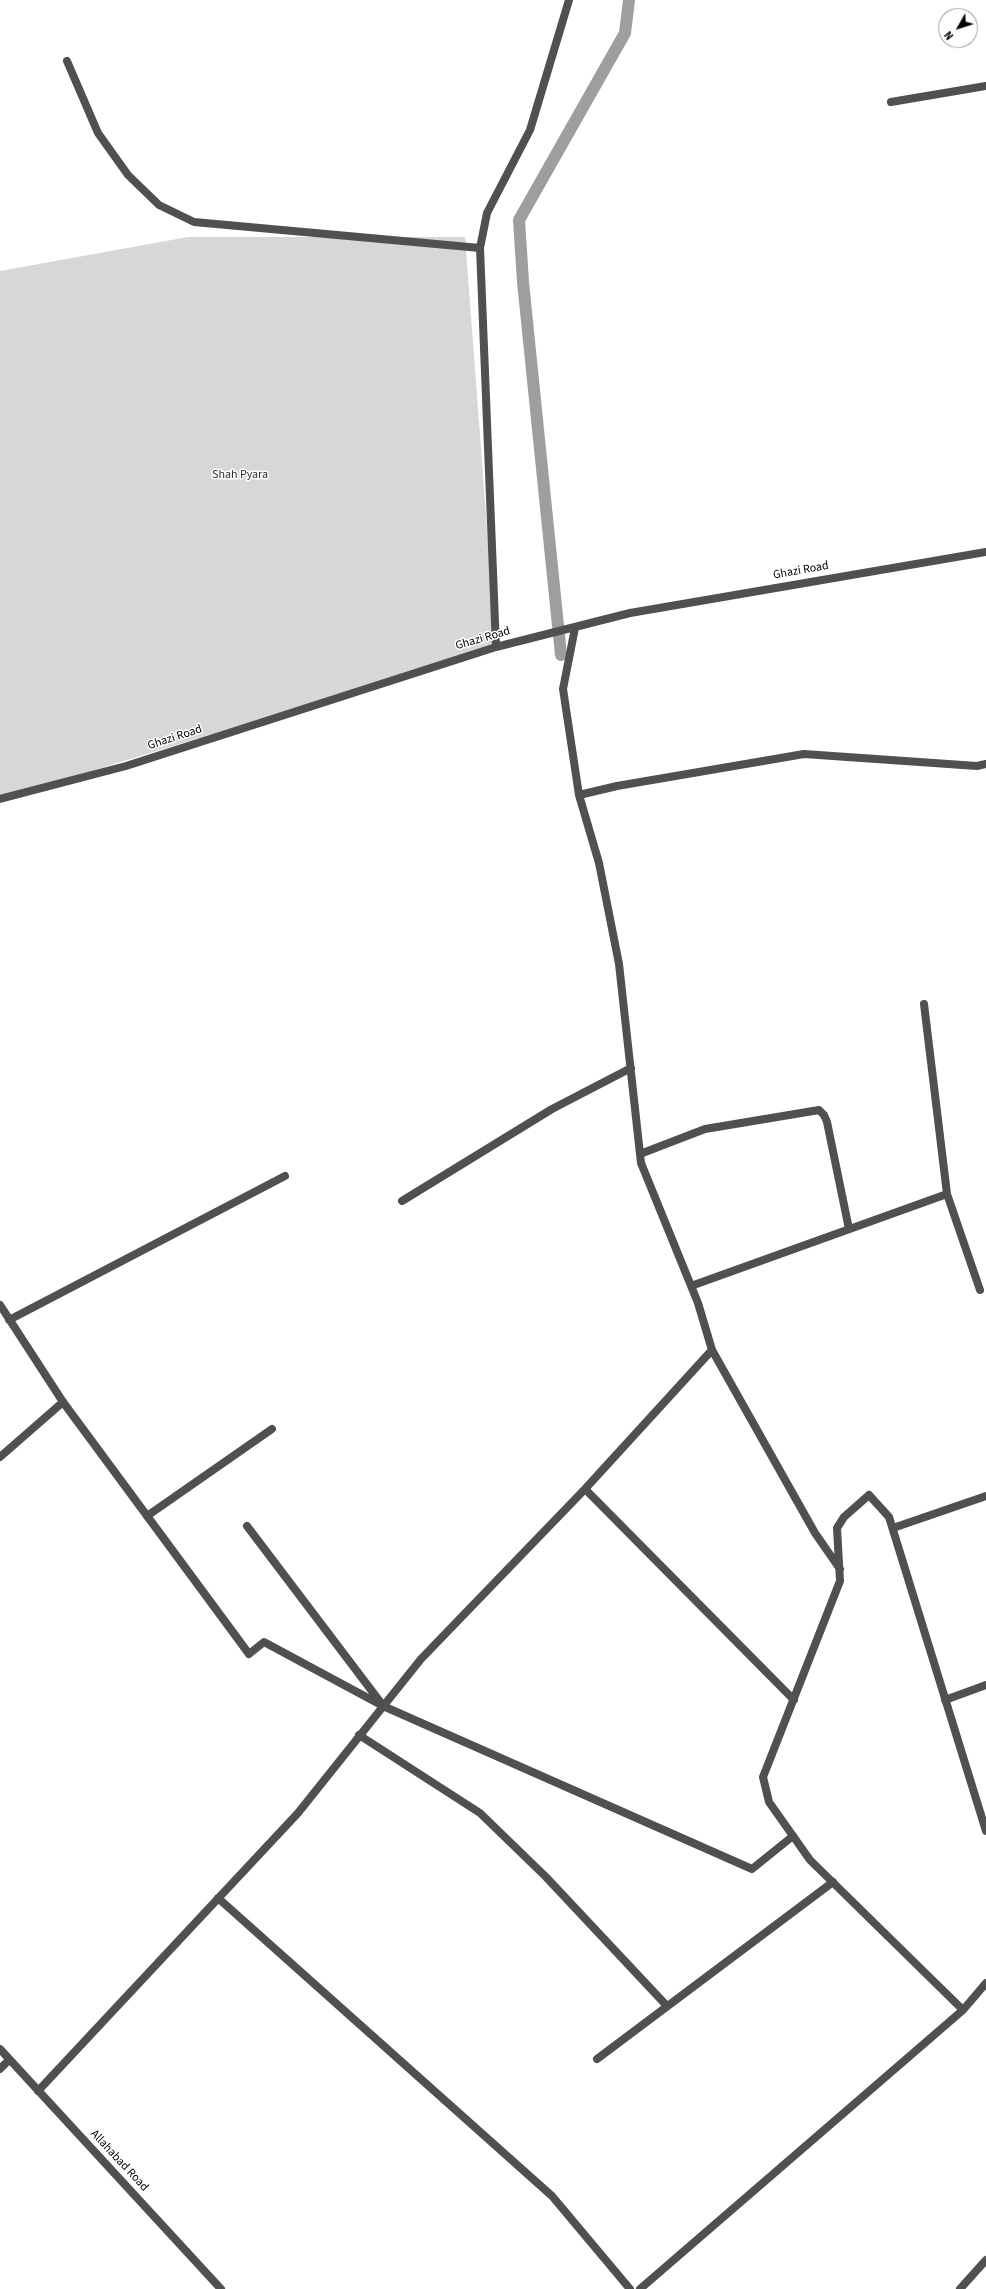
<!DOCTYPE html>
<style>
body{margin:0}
#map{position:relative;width:986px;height:2289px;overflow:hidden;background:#fff;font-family:"Source Sans 3",sans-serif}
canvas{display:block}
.north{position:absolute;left:938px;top:8px;width:40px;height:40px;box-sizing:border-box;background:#fff;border:1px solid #999;border-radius:50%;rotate:231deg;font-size:11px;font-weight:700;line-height:16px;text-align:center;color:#000}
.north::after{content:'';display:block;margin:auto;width:14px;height:18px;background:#000;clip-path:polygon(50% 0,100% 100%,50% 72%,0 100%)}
</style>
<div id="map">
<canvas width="986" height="2289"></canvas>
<div class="north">N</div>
</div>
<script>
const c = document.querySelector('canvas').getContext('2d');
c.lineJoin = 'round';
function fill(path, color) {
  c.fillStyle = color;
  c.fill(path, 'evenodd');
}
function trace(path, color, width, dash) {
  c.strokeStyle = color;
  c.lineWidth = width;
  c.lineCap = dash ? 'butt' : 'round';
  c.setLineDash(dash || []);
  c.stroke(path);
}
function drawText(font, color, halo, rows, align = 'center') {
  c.font = font + ' "Source Sans 3",sans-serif';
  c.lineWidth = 3;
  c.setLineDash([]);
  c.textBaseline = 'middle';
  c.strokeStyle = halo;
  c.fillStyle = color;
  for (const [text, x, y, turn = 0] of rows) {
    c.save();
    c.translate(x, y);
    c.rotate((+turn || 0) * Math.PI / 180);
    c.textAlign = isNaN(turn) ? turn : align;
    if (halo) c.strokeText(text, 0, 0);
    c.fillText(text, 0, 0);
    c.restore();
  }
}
const green = new Path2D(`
 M 188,237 L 465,237 L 496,647 L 0,799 L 0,271 Z`);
const stream = new Path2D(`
 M 561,655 L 523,282 L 519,220 L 625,33 L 629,0`);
const lane = new Path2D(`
 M 67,61 L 98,133 L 128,175 L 159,205 L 194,222 L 480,248
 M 0,1305 L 63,1402 L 249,1654 L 264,1642 L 383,1706 L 752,1869 L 793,1836
 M 9,1320 L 285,1176
 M 869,1495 L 889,1517 L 986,1831
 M 247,1526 L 381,1703
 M 893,1528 L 986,1496
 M 945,1700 L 986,1685
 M 359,1735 L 480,1813 L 546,1877 L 667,2006
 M 597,2059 L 833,1882
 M 960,2289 L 986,2260`);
const street = new Path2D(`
 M 891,102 L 986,86
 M 575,628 L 563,689 L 579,795 L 599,863 L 619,964 L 641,1163 L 698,1303 L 712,1350 L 815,1533 L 840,1569
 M 496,647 L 480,248 L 487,213 L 530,130 L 569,0
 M 579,795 L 617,786 L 804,754 L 977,766 L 986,764
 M 0,799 L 126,766 L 496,647 L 630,613 L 986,552
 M 924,1004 L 947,1194 L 980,1290
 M 640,1154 L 705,1129 L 819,1110 L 824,1115 L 827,1122 L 849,1229
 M 402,1201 L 552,1109 L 631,1068
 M 691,1286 L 947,1194
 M 0,1457 L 63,1402
 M 585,1489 L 794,1700
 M 869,1495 L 844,1517 L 837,1528 L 840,1581 L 763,1777 L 769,1802 L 810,1860 L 963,2010
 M 147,1516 L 272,1429
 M 218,1898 L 552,2196 L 630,2289
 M 0,2049 L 221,2289
 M 0,2069 L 9,2060
 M 38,2091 L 298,1813 L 421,1659 L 585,1489 L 712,1350
 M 640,2289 L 963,2010 L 986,1983`);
const parkNames = [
 ["Shah Pyara",240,475]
];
const streetNames = [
 ["Ghazi Road",801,571,-10],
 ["Ghazi Road",483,639,-16],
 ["Ghazi Road",175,738,-18],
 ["Allahabad Road",119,2161,47]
];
fill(green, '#d7d7d7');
trace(stream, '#9e9e9e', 12);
trace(lane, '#505050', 8);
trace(street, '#505050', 8);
drawText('12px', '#2e2e2e', '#fff', parkNames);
drawText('12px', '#000', '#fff', streetNames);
</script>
